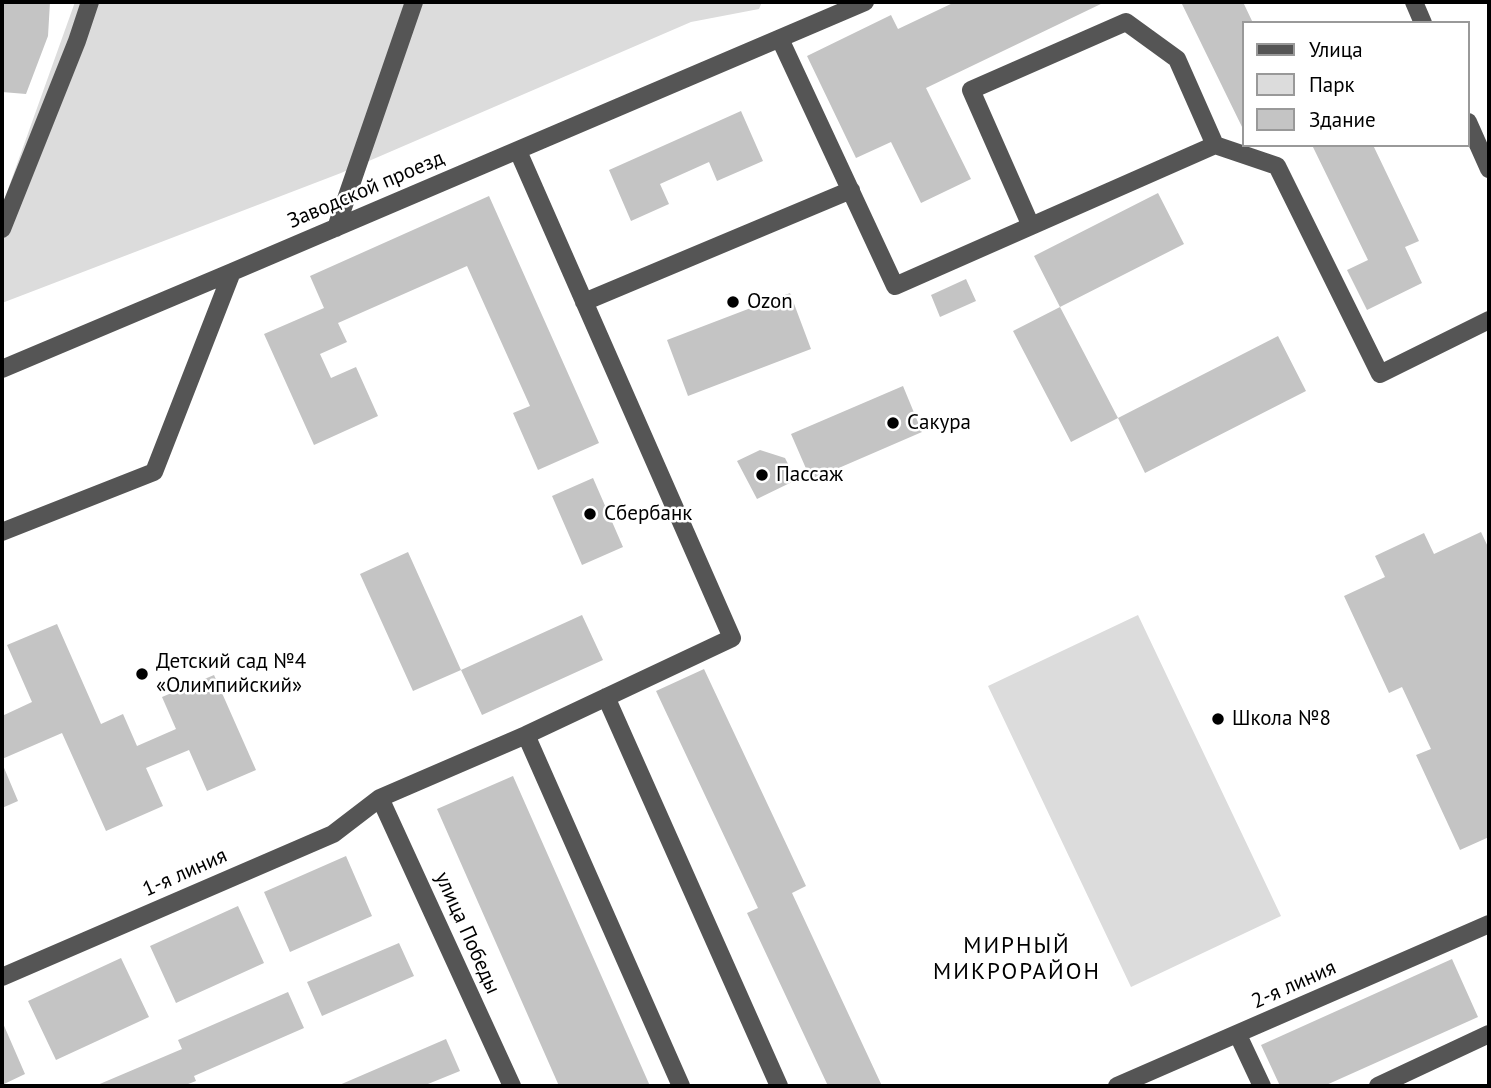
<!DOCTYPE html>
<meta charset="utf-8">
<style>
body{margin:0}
#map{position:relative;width:1491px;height:1088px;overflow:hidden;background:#fff;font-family:"PT Sans",sans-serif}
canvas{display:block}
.frame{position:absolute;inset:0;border:4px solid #000;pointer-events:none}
.legend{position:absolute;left:1242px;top:21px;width:228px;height:126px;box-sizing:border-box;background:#fff;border:2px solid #999;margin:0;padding:9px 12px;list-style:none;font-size:21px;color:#000}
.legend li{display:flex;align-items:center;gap:14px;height:35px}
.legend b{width:35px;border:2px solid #999}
</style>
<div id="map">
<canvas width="1491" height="1088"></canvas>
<div class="frame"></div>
<ul class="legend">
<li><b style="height:9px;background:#555"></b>Улица</li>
<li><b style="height:19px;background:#dcdcdc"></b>Парк</li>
<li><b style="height:19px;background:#c4c4c4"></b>Здание</li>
</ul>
</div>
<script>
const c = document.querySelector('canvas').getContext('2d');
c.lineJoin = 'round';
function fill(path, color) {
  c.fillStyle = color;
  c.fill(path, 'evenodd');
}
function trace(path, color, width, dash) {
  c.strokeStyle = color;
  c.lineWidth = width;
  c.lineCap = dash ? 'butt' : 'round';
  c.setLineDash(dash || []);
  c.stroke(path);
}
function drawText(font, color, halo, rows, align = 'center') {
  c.font = font + ' "PT Sans",sans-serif';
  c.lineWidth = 5;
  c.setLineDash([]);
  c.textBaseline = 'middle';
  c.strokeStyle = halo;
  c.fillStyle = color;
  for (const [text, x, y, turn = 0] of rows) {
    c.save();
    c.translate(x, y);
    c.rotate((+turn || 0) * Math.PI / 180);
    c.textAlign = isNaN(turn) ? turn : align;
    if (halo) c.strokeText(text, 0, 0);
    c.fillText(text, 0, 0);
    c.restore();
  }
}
const green = new Path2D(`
 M 75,2 L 762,2 L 759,9 L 691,22 L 341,173 L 2,303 L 2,206 Z
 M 1138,615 L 1281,916 L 1131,987 L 988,686 Z`);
const building = new Path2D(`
 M 2,2 L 50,2 L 48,36 L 26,94 L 2,92 Z
 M 955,2 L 1105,2 L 926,88 L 971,179 L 921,203 L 891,142 L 856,158 L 807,56 L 891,15 L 898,29 Z
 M 1181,2 L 1243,2 L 1253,23 L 1244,23 L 1244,131 Z
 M 741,111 L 763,161 L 717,181 L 709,162 L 660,184 L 669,204 L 631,221 L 609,170 Z
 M 1312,145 L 1373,145 L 1419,241 L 1405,247 L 1422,283 L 1367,310 L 1347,270 L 1368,260 Z
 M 1158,193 L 1184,244 L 1060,307 L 1118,418 L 1278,336 L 1306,391 L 1145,473 L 1118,418 L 1071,442 L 1013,331 L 1060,307 L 1034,256 Z
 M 489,196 L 599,443 L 538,470 L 513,413 L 530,406 L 467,266 L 338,323 L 347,342 L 320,354 L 331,378 L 356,367 L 378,416 L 314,445 L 264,334 L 324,308 L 310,276 Z
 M 966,279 L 976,301 L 940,317 L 931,295 Z
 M 790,293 L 811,349 L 688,396 L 667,340 Z
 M 903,386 L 922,432 L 811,480 L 791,434 Z
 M 760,450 L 785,458 L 796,480 L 757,499 L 737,461 Z
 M 593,478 L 623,547 L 582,565 L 552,496 Z
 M 1481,532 L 1489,549 L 1489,837 L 1460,850 L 1416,755 L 1431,749 L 1402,687 L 1389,693 L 1344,596 L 1385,577 L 1375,556 L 1424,533 L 1434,554 Z
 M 408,552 L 461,670 L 413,691 L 360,574 Z
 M 582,615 L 603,660 L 482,715 L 461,670 Z
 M 57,624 L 101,724 L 123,714 L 137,746 L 176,729 L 162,697 L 214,675 L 256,770 L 207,791 L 189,750 L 146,768 L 163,806 L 106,831 L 62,733 L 2,759 L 2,716 L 32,702 L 7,645 Z
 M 704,669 L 806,886 L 792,893 L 882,1086 L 828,1086 L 747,913 L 758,908 L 656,691 Z
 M 2,763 L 18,801 L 2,808 Z
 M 513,776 L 650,1086 L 559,1086 L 437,809 Z
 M 346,856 L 372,916 L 290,952 L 264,892 Z
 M 238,906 L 264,963 L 176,1003 L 150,946 Z
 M 399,943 L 414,976 L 322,1016 L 307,982 Z
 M 121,958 L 149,1017 L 56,1060 L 28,1001 Z
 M 1452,959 L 1478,1017 L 1324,1086 L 1280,1086 L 1261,1045 Z
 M 288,992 L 304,1028 L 194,1076 L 196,1081 L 183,1086 L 95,1086 L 182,1049 L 178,1040 Z
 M 2,1021 L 25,1074 L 2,1085 Z
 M 446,1039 L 460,1071 L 423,1086 L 337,1086 Z`);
const minor = new Path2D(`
 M 1414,2 L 1423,23
 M 780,39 L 895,286 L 1215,145
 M 1468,122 L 1489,169
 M 1031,226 L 971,90 L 1126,22 L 1177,59 L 1215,145 L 1277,166 L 1380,374 L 1489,320
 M 336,228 L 414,2
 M 2,229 L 77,41 L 90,2
 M 584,302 L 851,190
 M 2,369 L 232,272
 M 2,532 L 154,472 L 232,272 L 865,2
 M 606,697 L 779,1086
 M 526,735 L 681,1086
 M 380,798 L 512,1086
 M 2,977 L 333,834 L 380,798 L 526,735 L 732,638 L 518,151
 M 1238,1035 L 1262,1086
 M 1117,1086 L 1489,924
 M 1378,1086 L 1489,1034`);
const markers = [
 [733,302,7,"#000"],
 [893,423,7,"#000"],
 [762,475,7,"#000"],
 [590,514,7,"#000"],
 [142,674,7,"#000"],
 [1218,719,7,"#000"]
];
const streetNames = [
 ["Заводской проезд",366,190,-23],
 ["1-я линия",185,873,-24],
 ["улица Победы",467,933,66],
 ["2-я линия",1294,985,-24]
];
const poiNames = [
 ["Ozon",747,302],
 ["Сакура",907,423],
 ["Пассаж",776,475],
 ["Сбербанк",604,514],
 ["Детский сад №4",156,662],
 ["«Олимпийский»",156,686],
 ["Школа №8",1232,719]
];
const neighbourhoodNames = [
 ["МИРНЫЙ",1017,946],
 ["МИКРОРАЙОН",1017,972]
];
fill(green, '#dcdcdc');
fill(building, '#c4c4c4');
trace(minor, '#555', 18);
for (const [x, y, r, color] of markers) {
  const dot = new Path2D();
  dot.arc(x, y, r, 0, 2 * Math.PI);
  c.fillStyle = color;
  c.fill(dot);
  trace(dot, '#fff', 2.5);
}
drawText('21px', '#000', '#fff', streetNames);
drawText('21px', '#000', '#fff', poiNames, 'left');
c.letterSpacing = '2px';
drawText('23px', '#000', '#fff', neighbourhoodNames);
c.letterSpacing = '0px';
</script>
